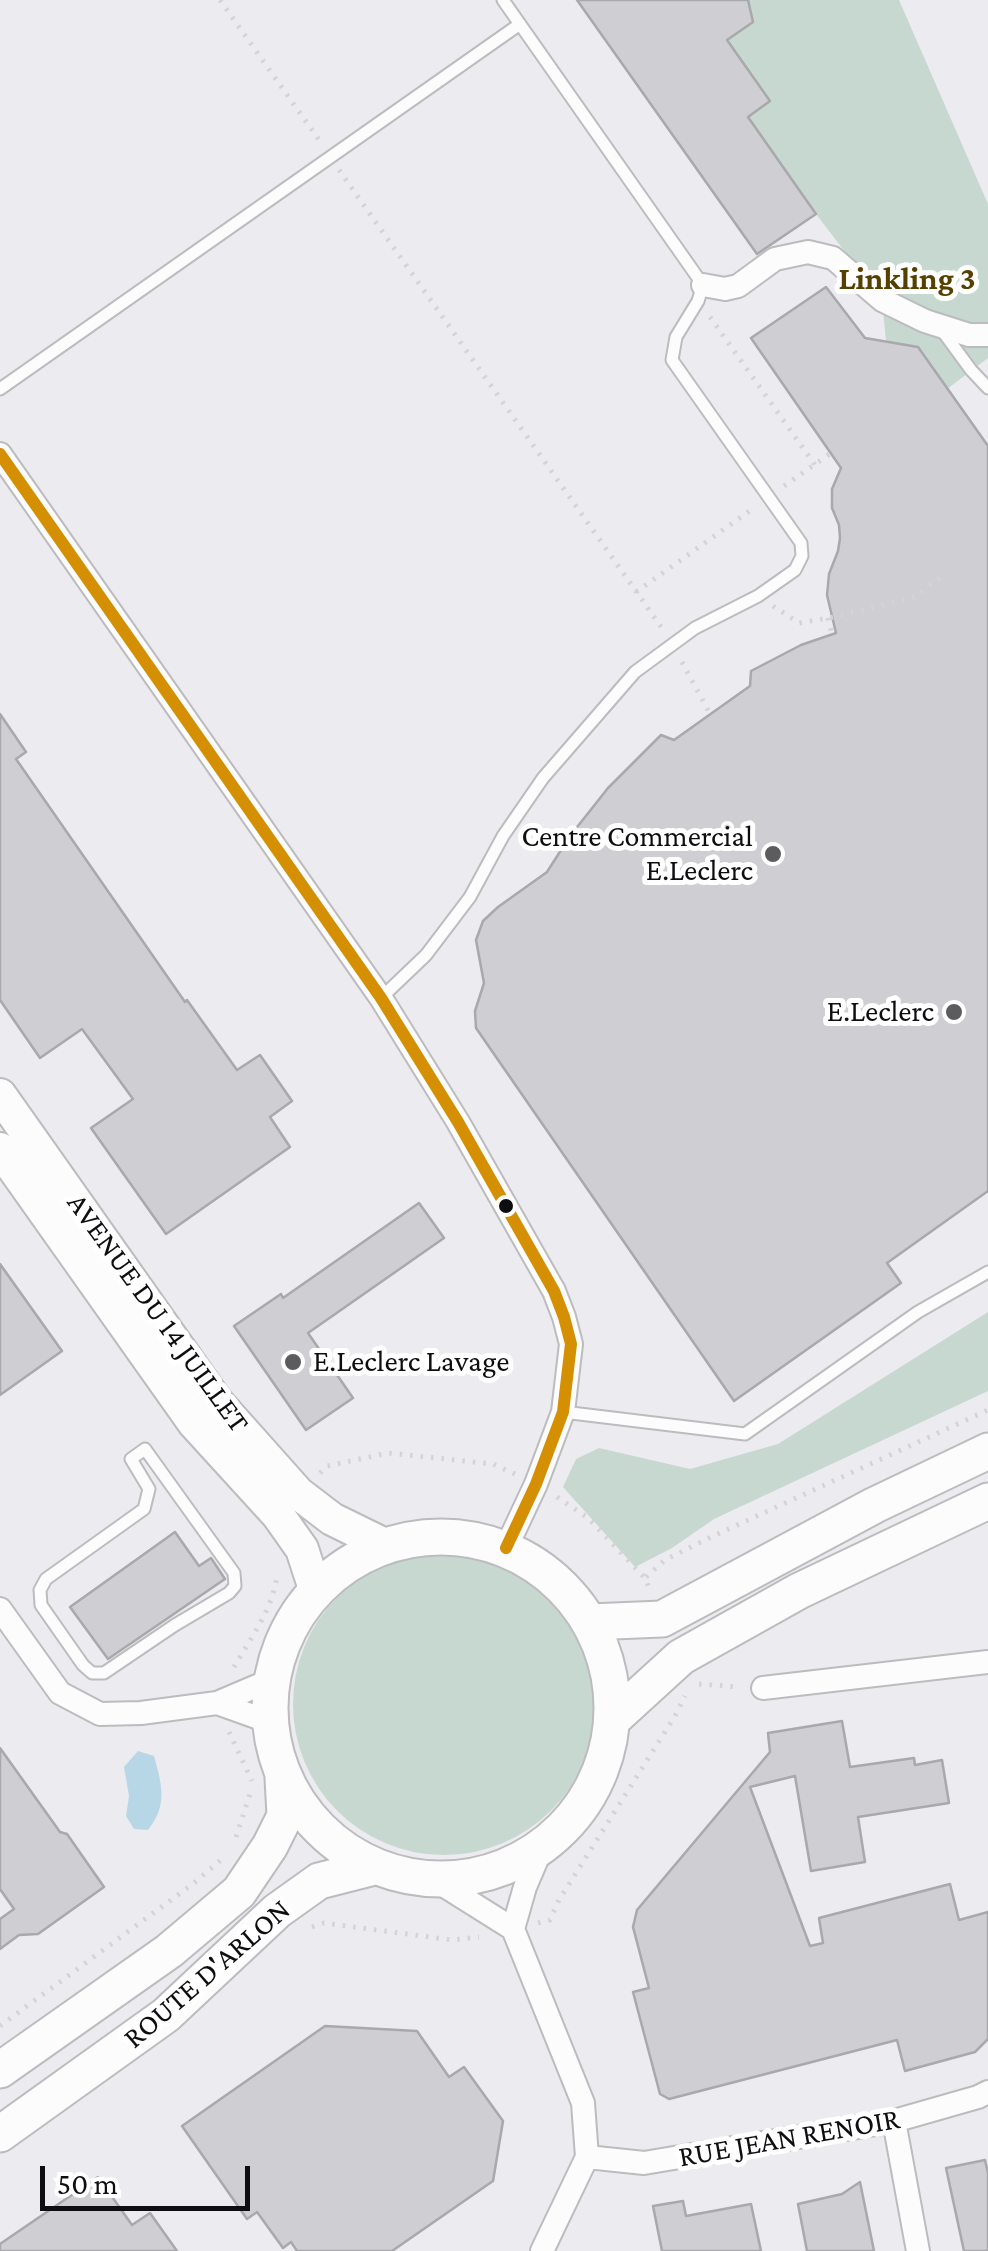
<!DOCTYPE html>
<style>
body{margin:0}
#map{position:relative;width:988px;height:2251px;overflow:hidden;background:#ecebf0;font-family:"Crimson Pro",serif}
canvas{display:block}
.scale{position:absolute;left:40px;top:2166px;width:210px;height:45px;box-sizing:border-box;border:5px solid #0e0d10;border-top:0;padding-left:12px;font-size:30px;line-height:35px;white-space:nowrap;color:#0e0d10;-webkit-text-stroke:8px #fff;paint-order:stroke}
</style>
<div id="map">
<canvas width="988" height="2251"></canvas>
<div class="scale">50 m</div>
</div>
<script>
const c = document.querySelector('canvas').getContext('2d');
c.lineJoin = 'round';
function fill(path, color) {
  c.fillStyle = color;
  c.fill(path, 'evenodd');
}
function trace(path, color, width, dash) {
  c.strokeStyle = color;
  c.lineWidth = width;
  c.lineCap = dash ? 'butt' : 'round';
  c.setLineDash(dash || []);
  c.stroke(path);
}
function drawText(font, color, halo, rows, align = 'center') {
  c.font = font + ' "Crimson Pro",serif';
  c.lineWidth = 10;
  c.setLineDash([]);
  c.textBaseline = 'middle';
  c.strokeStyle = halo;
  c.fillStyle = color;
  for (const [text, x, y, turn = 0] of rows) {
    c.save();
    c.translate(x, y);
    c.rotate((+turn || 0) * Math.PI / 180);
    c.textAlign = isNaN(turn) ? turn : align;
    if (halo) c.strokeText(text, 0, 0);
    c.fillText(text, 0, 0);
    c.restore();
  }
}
const green = new Path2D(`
 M 748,0 L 899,0 L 988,204 L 988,358 L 947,389 L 918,347 L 886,341 L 882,300 L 816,214 L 748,117 L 770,101 L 727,40 L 753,22 Z
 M 988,1312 L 988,1391 L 714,1519 L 672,1548 L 635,1567 L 563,1487 L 576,1459 L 599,1448 L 690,1469 L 778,1444 Z
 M293 1704a151 151 0 1 1 302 0a151 151 0 1 1-302 0Z`);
const water = new Path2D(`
 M 138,1751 L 154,1756 C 162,1785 168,1805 148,1830 L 134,1829 L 126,1816 L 129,1796 L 124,1767 Z`);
const building = new Path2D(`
 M 577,0 L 748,0 L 753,22 L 727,40 L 770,101 L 748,117 L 816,214 L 757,254 Z
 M 826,287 L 865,338 L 918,347 L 988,446 L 988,1191 L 887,1263 L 901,1283 L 734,1401 L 476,1028 L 475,1011 L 484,983 L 476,940 L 483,921 L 498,907 L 547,872 L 570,836 L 608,788 L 661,735 L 674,740 L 750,686 L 751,671 L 801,645 L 836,633 L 827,595 L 828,585 L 829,574 L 838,551 L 840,538 L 839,525 L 832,508 L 832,489 L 841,468 L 751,338 Z
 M 0,714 L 26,752 L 16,759 L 185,1002 L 187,1000 L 237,1070 L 260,1055 L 292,1101 L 270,1117 L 290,1147 L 166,1234 L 91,1128 L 133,1099 L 82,1029 L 40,1058 L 0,1000 Z
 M 419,1203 L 444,1238 L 308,1333 L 353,1398 L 306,1430 L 234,1326 L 281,1294 L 283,1298 Z
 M 0,1264 L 62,1351 L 0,1395 Z
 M 175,1532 L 199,1566 L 211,1558 L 225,1579 L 108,1659 L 70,1607 Z
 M 842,1721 L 850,1767 L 914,1758 L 915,1765 L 942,1760 L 949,1803 L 858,1817 L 865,1862 L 811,1871 L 795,1776 L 750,1787 L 810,1946 L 823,1943 L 819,1918 L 950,1884 L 959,1920 L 988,1912 L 988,2039 L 975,2052 L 905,2071 L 897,2040 L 669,2099 L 660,2094 L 633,1992 L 649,1988 L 633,1927 L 637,1910 L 770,1752 L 768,1733 Z
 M 0,1748 L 60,1832 L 67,1834 L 104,1887 L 38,1934 L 19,1935 L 0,1949 L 0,1919 L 14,1909 L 0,1889 Z
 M 325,2026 L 417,2031 L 449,2077 L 464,2067 L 503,2121 L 493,2181 L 392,2251 L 297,2251 L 291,2242 L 283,2248 L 257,2212 L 247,2219 L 182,2126 Z
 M 985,2160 L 988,2173 L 988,2251 L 964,2251 L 946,2168 Z
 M 98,2177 L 132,2225 L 150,2213 L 177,2251 L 0,2251 L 0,2244 Z
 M 860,2182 L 874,2251 L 807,2251 L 798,2204 L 842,2194 Z
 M 683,2201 L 686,2216 L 751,2204 L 761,2251 L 662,2251 L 653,2206 Z`);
const path = new Path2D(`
 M 220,0 L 319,140
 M 339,170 L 664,631
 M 710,317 L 815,465
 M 784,486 L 831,453
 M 636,592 L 755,507
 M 773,606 L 799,623 L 834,617 L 914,597 L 946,573
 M 828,618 L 832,634
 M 682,662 L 710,714
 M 320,1473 L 327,1466 L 388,1453 L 493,1464 L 517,1475
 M 557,1497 L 588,1518 L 645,1578 L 650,1590
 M 646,1577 L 665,1560 L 709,1538 L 988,1410
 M 234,1667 C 250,1639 275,1606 277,1573
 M 699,1684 L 738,1687
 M 229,1732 L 252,1781
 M 236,1837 L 251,1791
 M 538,1923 L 550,1920 L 559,1900 L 675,1716 L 685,1696
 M 312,1927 L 324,1923 L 452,1940 L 479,1937
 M 0,2026 L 194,1883 L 222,1859`);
const lane = new Path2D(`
 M 941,329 L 971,370 L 988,388
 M 0,389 L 520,24
 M 381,998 L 426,955 L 470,897 L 503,836 L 543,778 L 635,672 L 695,628 L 758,596 L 795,570 L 802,556 L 801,543 L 672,360 L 676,337 L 698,301 L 703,285 L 503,0
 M 563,1412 L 745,1434 L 918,1312 L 988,1272
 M 145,1449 L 234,1573 L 235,1586 L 229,1593 L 175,1625 L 104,1673 L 92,1673 L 83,1665 L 41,1605 L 40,1590 L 46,1579 L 144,1509 L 149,1489 L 131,1459 Z`);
const street = new Path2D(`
 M 703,285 L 725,289 L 738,286 L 775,259 L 808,252 L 833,258 L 882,300 L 925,321 L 969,335 L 988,335
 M 0,454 L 381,998 L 458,1122 L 554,1291 L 564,1317 L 571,1344 L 563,1412 L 536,1484 L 506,1548
 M 0,1609 L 60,1693 L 100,1714 L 141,1713 L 217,1703 L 271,1680
 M 763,1688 L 988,1662
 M 217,1703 L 270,1722
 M 435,1880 L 513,1929 L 583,2103 L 587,2157 L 542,2251
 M 513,1929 L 525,1887 L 543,1845
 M 894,2121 L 918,2251
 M 587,2157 L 644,2163 L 894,2121 L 978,2097 L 988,2092`);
const secondary = new Path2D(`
 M 0,1095 L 216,1401 L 298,1493 L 332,1519 L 385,1545
 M 0,1149 L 194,1423 L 278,1515 L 302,1549 L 316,1592`);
const primary = new Path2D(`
 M270 1708a171 171 0 1 1 342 0a171 171 0 1 1-342 0Z
 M 590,1622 L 662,1619 L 875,1505 L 988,1451
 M 612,1720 L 681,1657 L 799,1591 L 988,1501
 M 0,2070 L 169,1951 L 239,1892 L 270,1846 L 285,1816 L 283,1778
 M 0,2134 L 166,2015 L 277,1911 L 319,1881 L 374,1867`);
const bus1 = new Path2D(`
 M 0,454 L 381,998 L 458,1122 L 554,1291 L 564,1317 L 571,1344 L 563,1412 L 536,1484 L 506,1548`);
const markers = [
 [773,854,10,"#5c5b5e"],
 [954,1012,10,"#5c5b5e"],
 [506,1206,9,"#0e0d10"],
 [293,1362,10,"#5c5b5e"]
];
const poiNames = [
 ["Centre Commercial",753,837],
 ["E.Leclerc",753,871],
 ["E.Leclerc",934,1012],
 ["E.Leclerc Lavage",313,1362,"left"]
];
const streetNames = [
 ["AVENUE DU 14 JUILLET",158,1313,54],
 ["ROUTE D'ARLON",207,1974,-41],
 ["RUE JEAN RENOIR",789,2138,-10]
];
const neighbourhoodNames = [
 ["Linkling 3",907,279]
];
fill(green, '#c7d8d1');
fill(water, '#b8d7e6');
fill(building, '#cfced2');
trace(building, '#a9a8ac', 2.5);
trace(lane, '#bcbcbf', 15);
trace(street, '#bcbcbf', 26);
trace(secondary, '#bcbcbf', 36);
trace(primary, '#bcbcbf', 39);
trace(path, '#d4d4d5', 5, [2.5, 8]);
trace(lane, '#fcfcfd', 11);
trace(street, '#fcfcfd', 22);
trace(secondary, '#fcfcfd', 32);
trace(primary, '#fcfcfd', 35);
trace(bus1, '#d48f02', 12);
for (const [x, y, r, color] of markers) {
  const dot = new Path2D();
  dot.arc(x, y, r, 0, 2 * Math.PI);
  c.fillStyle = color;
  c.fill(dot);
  trace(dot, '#fff', 4);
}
drawText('30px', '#0e0d10', '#fff', poiNames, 'right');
drawText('30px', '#0e0d10', '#fff', streetNames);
drawText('bold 32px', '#564000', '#fff', neighbourhoodNames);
</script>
